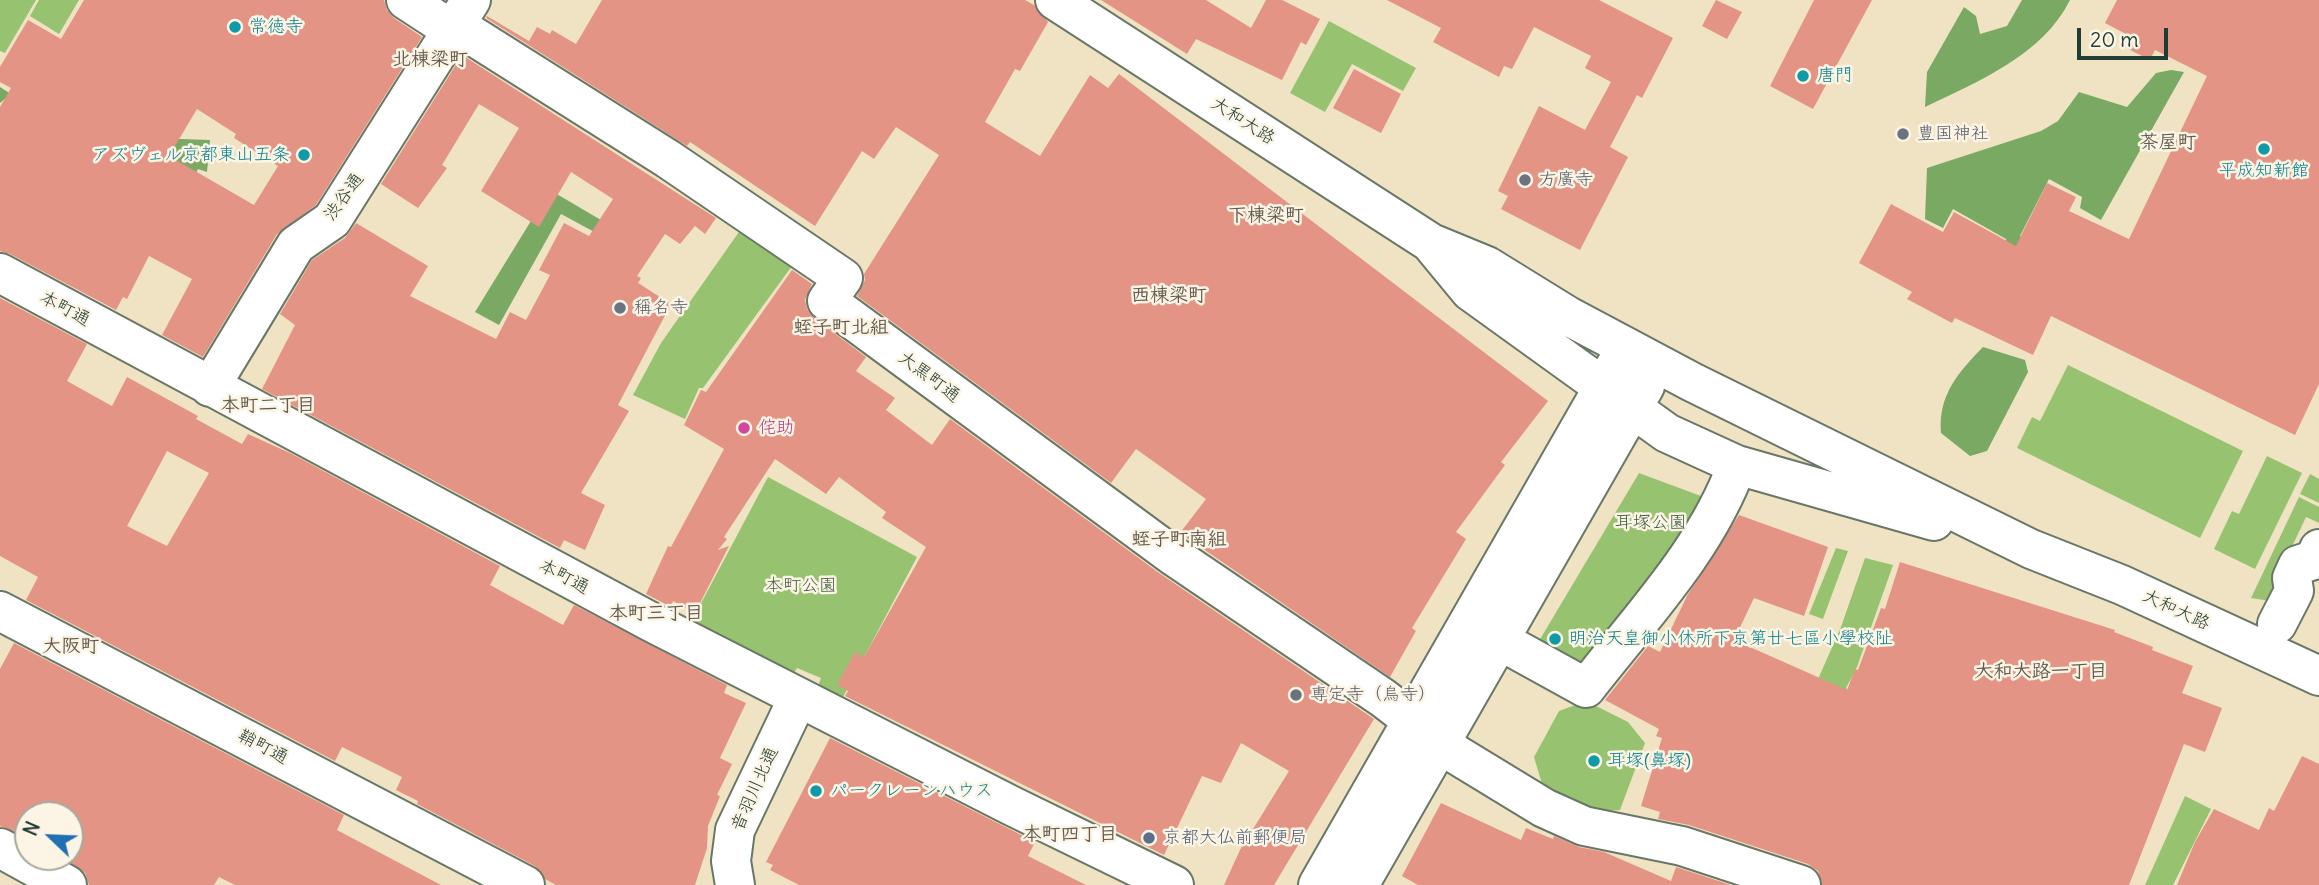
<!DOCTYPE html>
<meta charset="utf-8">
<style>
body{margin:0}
#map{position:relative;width:2319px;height:885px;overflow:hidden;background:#efe3c4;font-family:Delius,sans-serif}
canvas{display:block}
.north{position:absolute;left:14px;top:801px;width:70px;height:70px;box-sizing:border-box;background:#fcf5e5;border:2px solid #a4ab9e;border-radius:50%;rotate:293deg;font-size:19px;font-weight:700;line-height:28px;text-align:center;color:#1f3d34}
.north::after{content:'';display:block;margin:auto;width:24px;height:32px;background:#1f6fb2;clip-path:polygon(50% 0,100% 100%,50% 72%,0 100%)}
.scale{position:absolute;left:2077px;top:28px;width:91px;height:32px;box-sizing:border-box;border:4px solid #1f3d34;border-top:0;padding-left:9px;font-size:21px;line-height:24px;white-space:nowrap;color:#1f3d34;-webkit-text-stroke:5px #fcf5e5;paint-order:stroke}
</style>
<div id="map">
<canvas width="2319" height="885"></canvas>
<div class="north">N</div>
<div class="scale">20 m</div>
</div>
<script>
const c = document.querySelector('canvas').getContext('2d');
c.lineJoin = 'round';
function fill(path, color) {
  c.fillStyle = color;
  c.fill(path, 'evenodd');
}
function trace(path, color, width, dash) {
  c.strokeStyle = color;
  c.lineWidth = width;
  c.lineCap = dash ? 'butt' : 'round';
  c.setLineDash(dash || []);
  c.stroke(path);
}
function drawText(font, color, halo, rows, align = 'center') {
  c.font = font + ' Delius,"Klee One",sans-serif';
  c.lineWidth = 5;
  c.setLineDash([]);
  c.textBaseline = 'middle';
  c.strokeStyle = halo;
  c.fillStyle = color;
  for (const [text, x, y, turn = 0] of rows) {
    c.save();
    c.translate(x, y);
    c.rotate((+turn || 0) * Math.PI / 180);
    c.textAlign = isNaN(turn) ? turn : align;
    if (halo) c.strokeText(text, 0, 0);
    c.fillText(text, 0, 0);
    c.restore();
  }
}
const green = new Path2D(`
 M 0,0 L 36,0 L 5,53 L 0,51 Z
 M 39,0 L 79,0 L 59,34 L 30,16 Z
 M 1329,21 L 1416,68 L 1403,91 L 1352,64 L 1325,112 L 1290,93 Z
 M 741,229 L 792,266 L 703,388 L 699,388 L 685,419 L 633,395 L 661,343 Z
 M 2068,365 L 2243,451 L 2200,538 L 2017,448 L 2032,417 L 2040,421 Z
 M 2267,456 L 2302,473 L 2255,569 L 2214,549 L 2232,511 L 2239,514 Z
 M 1639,473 L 1709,499 L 1585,670 L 1536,646 Z
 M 2310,474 L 2319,479 L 2319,503 L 2300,494 Z
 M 768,477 L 917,557 L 843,697 L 818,686 L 821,678 L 797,668 L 793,675 L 690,624 Z
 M 2299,497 L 2319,507 L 2319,523 L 2306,517 L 2281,570 L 2283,603 L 2251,598 Z
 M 1836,548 L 1848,551 L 1823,619 L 1809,614 Z
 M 1865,558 L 1893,565 L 1857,667 L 1846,688 L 1848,690 L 1811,695 L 1841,627 Z
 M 1586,701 L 1628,722 L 1645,743 L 1620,810 L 1587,812 L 1545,794 L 1534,757 L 1559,711 Z
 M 2185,796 L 2211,809 L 2173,885 L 2145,885 Z`);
const forest = new Path2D(`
 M 2022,0 L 2070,0 C 2043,55 1977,82 1925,107 L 1927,72 L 1964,7 L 1976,16 L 1980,34 L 2007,26 Z
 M 2171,70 L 2184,72 L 2101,220 L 2080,208 L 2082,197 L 2049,179 L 2020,236 L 2027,241 L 1995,270 L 2006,239 L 1953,209 L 1943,228 L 1925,219 L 1927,168 L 2041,131 L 2058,121 L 2079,92 L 2127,107 L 2156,73 Z
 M 0,87 L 11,94 L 152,138 L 210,140 L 207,172 L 198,169 L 190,184 L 6,98 L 0,103 Z
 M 550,190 L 606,223 L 600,235 L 561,214 L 499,325 L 475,312 Z
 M 1983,347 L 2025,360 L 2028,372 L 1987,451 L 1970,456 L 1941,433 C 1938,395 1958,373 1983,347 Z`);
const building = new Path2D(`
 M 84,0 L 384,0 L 387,10 L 394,18 L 422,37 L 316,205 L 277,234 L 203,357 L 162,335 L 192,279 L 149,256 L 127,299 L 123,297 L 116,310 L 10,254 L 0,251 L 0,107 L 11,88 L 0,82 L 0,67 L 28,20 L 61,39 ZM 197,109 L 236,134 L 234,138 L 278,166 L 254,205 L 169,156 Z
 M 602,0 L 1025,0 L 1034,5 L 1048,22 L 1020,71 L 1015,69 L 985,122 L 1040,156 L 1090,75 L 1108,88 L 1119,74 L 1548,401 L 1501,462 L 1505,465 L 1456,532 L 1466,539 L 1412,628 L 1416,631 L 1390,677 L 1180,533 L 1206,499 L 1136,449 L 1111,483 L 857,296 L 865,280 L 864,274 L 939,155 L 896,127 L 874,159 L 862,151 L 815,226 L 690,142 L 687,146 L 486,18 L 487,16 L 529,41 L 537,27 L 550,34 L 552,30 L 576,44 Z
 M 1101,0 L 1206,0 L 1251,28 L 1266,0 L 1282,0 L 1320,19 L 1306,45 L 1301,42 L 1282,80 L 1196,39 L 1187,54 Z
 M 1387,0 L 1599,0 L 1673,38 L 1642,98 L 1637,95 L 1610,147 L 1628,157 L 1580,250 L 1501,209 L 1508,196 L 1498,191 L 1539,106 L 1585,130 L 1611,82 L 1585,68 L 1591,56 L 1534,27 L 1512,69 L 1504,66 L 1499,77 L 1433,42 L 1441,28 Z
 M 1716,0 L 1742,12 L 1727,39 L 1702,26 Z
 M 1814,0 L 1872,0 L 1813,109 L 1770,86 Z
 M 2117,0 L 2319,0 L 2319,384 L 2295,435 L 2051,316 L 2033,355 L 1955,318 L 1952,323 L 1907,299 L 1912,292 L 1859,263 L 1891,204 L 1943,232 L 1954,212 L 2016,246 L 2047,183 L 2076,197 L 2069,211 L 2129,239 L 2207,76 L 2155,50 L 2150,60 L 2120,45 L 2126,34 L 2105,23 Z
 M 462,55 L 716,218 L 705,234 L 695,226 L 680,244 L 665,234 L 637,276 L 641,278 L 638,283 L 671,304 L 618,405 L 629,411 L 581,493 L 605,505 L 585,550 L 564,540 L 560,548 L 262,389 L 295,325 L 280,314 L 312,260 L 345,238 L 356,223 L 428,266 L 410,296 L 496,339 L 510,312 L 526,320 L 550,275 L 539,270 L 564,223 L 589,236 L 613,199 L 571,172 L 539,227 L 481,191 L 519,128 L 479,104 L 442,165 L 447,168 L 418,208 L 381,184 Z
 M 1354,69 L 1401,94 L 1381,133 L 1333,108 Z
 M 792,270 L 812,284 L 805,300 L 807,309 L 814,318 L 866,357 L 856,371 L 895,398 L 886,410 L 932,445 L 950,419 L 1159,573 L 1374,719 L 1274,885 L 1224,885 L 1240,850 L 1289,771 L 1241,743 L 1221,783 L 1202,776 L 1164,855 L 845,696 L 848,691 L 837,685 L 855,652 L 864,657 L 926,547 L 882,518 L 886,512 L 839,477 L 826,494 L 775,459 L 724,537 L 727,539 L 718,550 L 729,546 L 695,613 L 673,601 L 671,607 L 646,594 L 668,546 L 671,547 L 724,449 L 684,425 L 701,390 L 706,392 Z
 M 0,298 L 87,344 L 67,381 L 112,406 L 127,377 L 198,416 L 196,419 L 242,444 L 248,434 L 292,454 L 500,566 L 490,585 L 563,625 L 574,605 L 727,685 L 724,693 L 746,703 L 720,758 L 732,764 L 717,795 L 720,796 L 708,826 L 707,848 L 695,885 L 556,885 L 545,879 L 535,866 L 417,804 L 418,801 L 396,790 L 402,777 L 342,747 L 335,761 L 26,600 L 38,577 L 0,556 ZM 167,451 L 209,473 L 167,546 L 127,526 Z
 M 1739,515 L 1828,547 L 1804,616 L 1754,598 L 1734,640 L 1847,690 L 1855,669 L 1858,670 L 1881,608 L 1885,609 L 1900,562 L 2115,630 L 2114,632 L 2153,647 L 2152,650 L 2193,666 L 2182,693 L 2222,708 L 2205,752 L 2184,744 L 2129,885 L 1822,885 L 1818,871 L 1808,864 L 1689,825 L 1658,819 L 1660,812 L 1641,806 L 1662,738 L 1656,736 L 1659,729 L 1605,700 L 1648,646 L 1660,652 L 1687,596 Z
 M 14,643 L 344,815 L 337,830 L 441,885 L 235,885 L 219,877 L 214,885 L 89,885 L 85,873 L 62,857 L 70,857 L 70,815 L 28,815 L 28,838 L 0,826 L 0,669 Z
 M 830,738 L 1035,842 L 1028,856 L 1086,885 L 799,885 L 770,870 L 773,865 L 766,862 Z
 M 2302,756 L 2319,764 L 2319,885 L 2177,885 L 2195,842 L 2214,809 L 2259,830 L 2269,808 L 2274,811 Z
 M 1441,803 L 1521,840 L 1526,828 L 1553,839 L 1554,836 L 1579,847 L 1604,852 L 1671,881 L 1676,867 L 1731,885 L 1418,885 L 1402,876 Z`);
const minor = new Path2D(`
 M 406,0 L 452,30 L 462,29 L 668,159 L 843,278 L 827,301 L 1172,555 L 1383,698 L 1457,755 L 1544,808 L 1584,826 L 1682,846 L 1801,885
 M 1055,0 L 1431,243 L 1487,266 L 1568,316 L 1692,382 L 2031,549 L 2122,585 L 2319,676
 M 1432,245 L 1470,291 L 1667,433 L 1737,465 L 1934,521
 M 0,273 L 653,623 L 1012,806 L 1174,885
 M 210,387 L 296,245 L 332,220 L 471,0
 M 0,611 L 525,885
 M 2277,624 L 2294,591 L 2292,578 L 2298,565 L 2314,560 L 2319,549
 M 1499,640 L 1586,688 C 1641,617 1706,550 1737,465
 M 0,848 L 67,885
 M 735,885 L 731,861 L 735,830 L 798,698
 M 1318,885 L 1616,365
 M 1359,885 L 1645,386`);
const markers = [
 [235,27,7,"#0f9aa8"],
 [1803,76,7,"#0f9aa8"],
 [1903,134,7,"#6b7280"],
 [2264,149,7,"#0f9aa8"],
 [304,155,7,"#0f9aa8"],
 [1525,180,7,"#6b7280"],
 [620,308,7,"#6b7280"],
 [744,428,7,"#d1479c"],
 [1555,639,7,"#0f9aa8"],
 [1296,695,7,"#6b7280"],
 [1594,761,7,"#0f9aa8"],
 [816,791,7,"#0f9aa8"],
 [1149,838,7,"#5c6f8a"]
];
const cultureNames = [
 ["常徳寺",249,27],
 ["唐門",1817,76],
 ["アズヴェル京都東山五条",290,155,"right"],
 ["平成知新館",2264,171,"center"],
 ["明治天皇御小休所下京第廿七區小學校阯",1569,639],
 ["耳塚(鼻塚)",1608,761],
 ["パークレーンハウス",830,791]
];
const streetNames = [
 ["大和大路",1243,121,33],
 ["渋谷通",344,197,-54],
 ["本町通",65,309,28],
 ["大黒町通",929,377,37],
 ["本町通",564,577,28],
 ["大和大路",2176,610,25],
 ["鞘町通",263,747,28],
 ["音羽川北通",755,789,-66]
];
const worshipNames = [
 ["豊国神社",1917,134],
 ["方廣寺",1539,180],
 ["稱名寺",634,308],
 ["専定寺（烏寺）",1310,695]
];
const hotelNames = [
 ["侘助",758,428]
];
const parkNames = [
 ["耳塚公園",1651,523],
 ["本町公園",801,586]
];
const serviceNames = [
 ["京都大仏前郵便局",1163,838]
];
const neighbourhoodNames = [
 ["北棟梁町",430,60],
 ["茶屋町",2168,143],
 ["下棟梁町",1266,216],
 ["西棟梁町",1169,296],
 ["蛭子町北組",841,328],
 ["本町二丁目",268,406],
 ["蛭子町南組",1179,540],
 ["本町三丁目",656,614],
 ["大阪町",71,647],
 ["大和大路一丁目",2041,672],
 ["本町四丁目",1070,835]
];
fill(green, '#97c371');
fill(forest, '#79a963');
fill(building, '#e39485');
trace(minor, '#687766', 42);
trace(minor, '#fff', 38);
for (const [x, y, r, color] of markers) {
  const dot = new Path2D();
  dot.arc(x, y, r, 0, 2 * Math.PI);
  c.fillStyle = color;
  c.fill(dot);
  trace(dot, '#fcf5e5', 2.5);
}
drawText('18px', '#0d838f', '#fcf5e5', cultureNames, 'left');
drawText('18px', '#1f3d34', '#fcf5e5', streetNames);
drawText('18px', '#5b616d', '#fcf5e5', worshipNames, 'left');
drawText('18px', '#b23c85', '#fcf5e5', hotelNames, 'left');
drawText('18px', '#3d5e43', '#fcf5e5', parkNames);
drawText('18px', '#4e5e75', '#fcf5e5', serviceNames, 'left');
drawText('bold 19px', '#645b50', '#fcf5e5', neighbourhoodNames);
</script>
